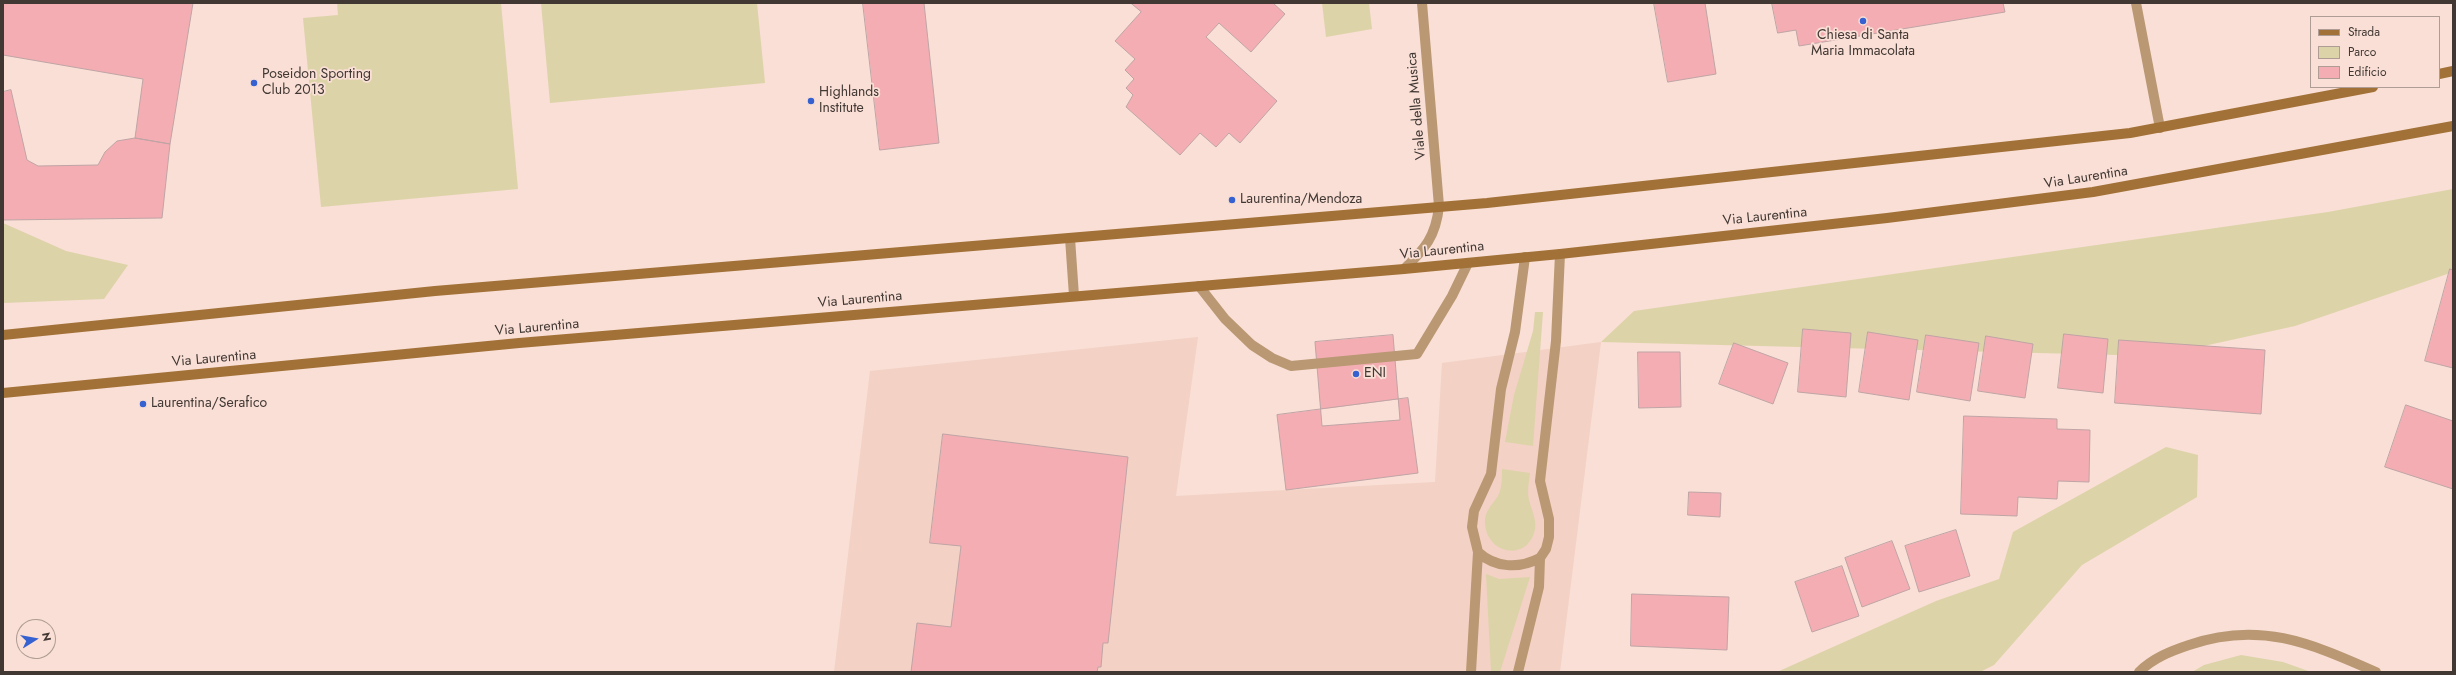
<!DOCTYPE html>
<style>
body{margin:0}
#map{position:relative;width:2456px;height:675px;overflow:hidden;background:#f9dfd5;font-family:Jost,sans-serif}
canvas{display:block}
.frame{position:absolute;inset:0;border:4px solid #413733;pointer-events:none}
.legend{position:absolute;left:2310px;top:16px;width:130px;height:72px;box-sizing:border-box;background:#f9dfd5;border:1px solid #af9c94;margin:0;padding:5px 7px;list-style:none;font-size:12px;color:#413733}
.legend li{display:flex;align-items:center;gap:8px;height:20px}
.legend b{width:20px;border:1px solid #af9c94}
.north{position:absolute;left:16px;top:619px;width:40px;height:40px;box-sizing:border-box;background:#f9dfd5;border:1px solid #af9c94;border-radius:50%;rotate:79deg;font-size:11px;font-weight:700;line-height:16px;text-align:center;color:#413733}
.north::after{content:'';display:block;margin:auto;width:14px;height:18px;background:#3661d1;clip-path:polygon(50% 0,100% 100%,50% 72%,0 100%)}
</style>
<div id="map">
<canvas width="2456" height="675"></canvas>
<div class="frame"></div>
<ul class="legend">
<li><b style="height:5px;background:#a27137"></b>Strada</li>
<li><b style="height:11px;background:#ddd3a8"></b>Parco</li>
<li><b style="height:11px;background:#f4aeb3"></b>Edificio</li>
</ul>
<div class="north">N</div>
</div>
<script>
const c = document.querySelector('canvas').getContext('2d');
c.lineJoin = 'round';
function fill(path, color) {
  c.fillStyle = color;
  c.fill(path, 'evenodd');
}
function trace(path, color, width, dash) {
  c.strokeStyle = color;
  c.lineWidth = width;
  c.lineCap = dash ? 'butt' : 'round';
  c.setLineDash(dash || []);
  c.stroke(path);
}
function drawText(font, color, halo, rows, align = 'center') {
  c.font = font + ' Jost,sans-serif';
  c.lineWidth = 3.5;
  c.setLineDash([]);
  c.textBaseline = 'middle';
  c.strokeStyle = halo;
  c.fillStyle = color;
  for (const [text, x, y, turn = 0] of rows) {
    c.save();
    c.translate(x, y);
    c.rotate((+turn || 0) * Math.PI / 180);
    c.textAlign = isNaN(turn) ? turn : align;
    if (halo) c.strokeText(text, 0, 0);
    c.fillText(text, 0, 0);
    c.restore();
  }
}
const built = new Path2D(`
 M 1198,337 L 1176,496 L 1435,482 L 1442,363 L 1601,342 L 1560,672 L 834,672 L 870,371 Z`);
const green = new Path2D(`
 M 337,3 L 501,3 L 518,189 L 321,207 L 303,18 L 338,15 Z
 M 541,3 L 757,3 L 765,83 L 550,103 Z
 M 1322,3 L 1369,3 L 1372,29 L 1326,37 Z
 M 2453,189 L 2453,272 L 2295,326 L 2158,356 L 1601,342 L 1634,311 L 2328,212 Z
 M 3,223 L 66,251 L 128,265 L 104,299 L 3,303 Z
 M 1535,312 L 1543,312 L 1533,446 L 1505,442 L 1514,395 L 1533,331 Z
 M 2166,447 L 2198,455 L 2197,497 L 2082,565 L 1994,665 L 1980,672 L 1777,672 L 1936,601 L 1999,579 L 2013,532 Z
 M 1502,469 L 1530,473 C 1529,482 1527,491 1529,500 C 1532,512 1539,523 1533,536 C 1521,562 1486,551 1485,523 C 1484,512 1492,505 1498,496 C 1502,488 1502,478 1502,469 Z
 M 1486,574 L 1499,579 L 1530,577 L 1500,672 L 1491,672 Z
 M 2241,655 L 2283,662 L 2311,672 L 2192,672 L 2204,665 Z`);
const building = new Path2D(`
 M 3,3 L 193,3 L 170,144 L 135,138 L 143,79 L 3,55 Z
 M 863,3 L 924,3 L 939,143 L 880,150 Z
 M 1131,3 L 1273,3 L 1285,14 L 1251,52 L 1219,23 L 1206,37 L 1277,101 L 1240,143 L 1229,133 L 1216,147 L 1200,133 L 1180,155 L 1126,107 L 1133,95 L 1126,88 L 1134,79 L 1125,70 L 1135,59 L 1115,41 L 1141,12 Z
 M 1654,3 L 1705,3 L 1716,74 L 1668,82 Z
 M 1772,3 L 2003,3 L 2005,12 L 1799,46 L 1796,30 L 1778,33 Z
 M 11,90 L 27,160 L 38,166 L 98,165 L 105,152 L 117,141 L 135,138 L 170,144 L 162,218 L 3,220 L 3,92 Z
 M 2450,269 L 2453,270 L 2453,368 L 2425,361 Z
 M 1803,329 L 1851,333 L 1846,397 L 1798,392 Z
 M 1868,332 L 1918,340 L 1909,400 L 1859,392 Z
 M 2064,334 L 2108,339 L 2103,393 L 2058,388 Z
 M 1393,335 L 1400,420 L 1322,426 L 1315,342 Z
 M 1926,335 L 1979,343 L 1970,401 L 1917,392 Z
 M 1986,336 L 2033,344 L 2025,398 L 1978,391 Z
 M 2119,340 L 2265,350 L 2261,414 L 2115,403 Z
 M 1734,343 L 1788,363 L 1773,404 L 1719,384 Z
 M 1638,352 L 1680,352 L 1681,407 L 1639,408 Z
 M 1408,398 L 1418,473 L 1286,490 L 1277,415 Z
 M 2406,405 L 2453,421 L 2453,489 L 2385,467 Z
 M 1964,416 L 2057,419 L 2057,429 L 2090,430 L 2089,482 L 2058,481 L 2057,499 L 2018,497 L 2017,516 L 1961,514 Z
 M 943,434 L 1128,457 L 1108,643 L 1103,643 L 1101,667 L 1098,667 L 1097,672 L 911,672 L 917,623 L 951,627 L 961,546 L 930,543 Z
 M 1689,492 L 1721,493 L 1720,517 L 1688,515 Z
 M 1956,530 L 1970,576 L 1919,592 L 1905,546 Z
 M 1892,541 L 1910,589 L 1862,607 L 1845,558 Z
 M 1842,566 L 1859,616 L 1812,632 L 1795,582 Z
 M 1632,594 L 1729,597 L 1727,650 L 1631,646 Z`);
const service = new Path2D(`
 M 2136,3 L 2160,128
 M 1199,286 L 1225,319 L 1252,345 L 1272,358 L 1291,366 L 1417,354 L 1452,296 L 1468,263
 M 1478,552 C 1495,568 1519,569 1540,558
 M 1471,672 L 1478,552 L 1472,527 L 1474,511 L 1491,474 L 1501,389 L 1515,332 L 1525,257
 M 1518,672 L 1539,587 L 1540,558 L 1546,549 L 1549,537 L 1549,519 L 1540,481 L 1556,341 L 1560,254
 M 2139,672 C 2153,658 2171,651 2189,645 C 2260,620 2312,644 2376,672`);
const minor = new Path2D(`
 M 1070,238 L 1074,296
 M 1404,269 C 1425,249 1436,236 1439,206 L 1422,3`);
const secondary = new Path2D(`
 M 2439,74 L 2453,71
 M 3,335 L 435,291 L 1487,203 L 2130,133 L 2373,87
 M 3,393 L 519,343 L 1404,269 L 1560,254 L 1887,218 L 2093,192 L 2453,126`);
const markers = [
 [1863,21,4,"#3661d1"],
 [254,83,4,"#3661d1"],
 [811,101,4,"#3661d1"],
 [1232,200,4,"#3661d1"],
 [1356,374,4,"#3661d1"],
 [143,404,4,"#3661d1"]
];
const poiNames = [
 ["Chiesa di Santa",1863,36,"center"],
 ["Maria Immacolata",1863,52,"center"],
 ["Poseidon Sporting",262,75],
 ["Club 2013",262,91],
 ["Highlands",819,93],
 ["Institute",819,109],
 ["Laurentina/Mendoza",1240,200],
 ["ENI",1364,374],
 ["Laurentina/Serafico",151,404]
];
const streetNames = [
 ["Viale della Musica",1417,106,-95],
 ["Via Laurentina",2086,178,-9],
 ["Via Laurentina",1765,217,-6],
 ["Via Laurentina",1442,251,-6],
 ["Via Laurentina",860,300,-5],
 ["Via Laurentina",537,328,-5],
 ["Via Laurentina",214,359,-5]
];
fill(built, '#f3d1c5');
fill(green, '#ddd3a8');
fill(building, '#f4aeb3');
trace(building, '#bfa4a5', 1);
trace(service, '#b99873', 10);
trace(minor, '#b99873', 10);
trace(secondary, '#a27137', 10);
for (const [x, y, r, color] of markers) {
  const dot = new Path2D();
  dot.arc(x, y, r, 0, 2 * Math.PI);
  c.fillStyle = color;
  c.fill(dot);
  trace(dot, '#f9dfd5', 1.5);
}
drawText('14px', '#413733', '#f9dfd5', poiNames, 'left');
drawText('14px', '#413733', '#f9dfd5', streetNames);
</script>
